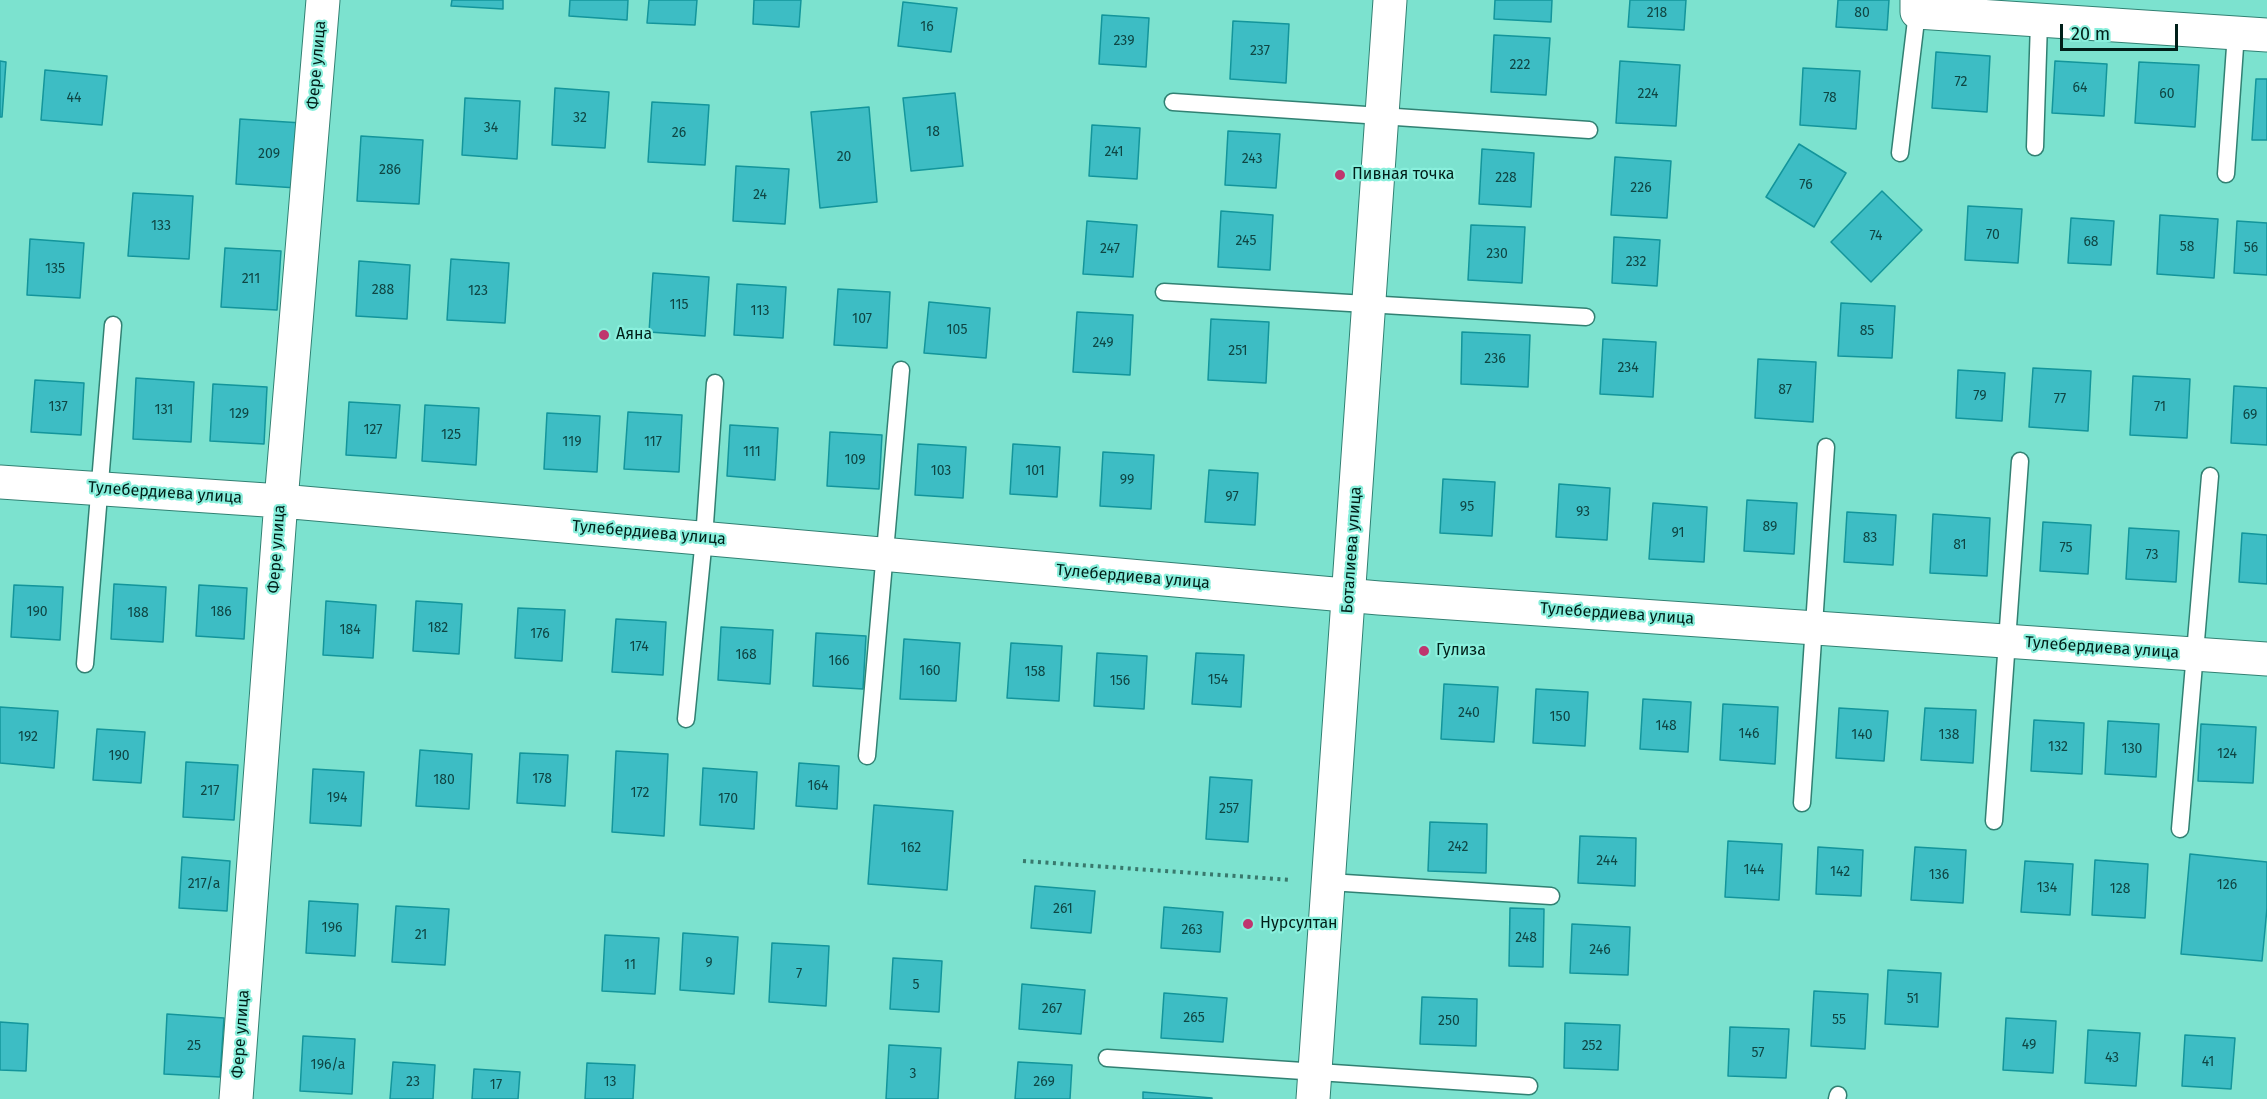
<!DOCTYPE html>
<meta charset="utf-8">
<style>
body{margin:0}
#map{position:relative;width:2267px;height:1099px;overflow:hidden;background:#7ce2cf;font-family:"Fira Sans",sans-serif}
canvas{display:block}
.scale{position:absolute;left:2060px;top:24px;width:118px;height:27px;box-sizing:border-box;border:3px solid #001f19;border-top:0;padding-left:8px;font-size:18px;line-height:21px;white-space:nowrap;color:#001f19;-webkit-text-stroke:4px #89efdc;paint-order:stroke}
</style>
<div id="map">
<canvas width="2267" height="1099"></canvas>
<div class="scale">20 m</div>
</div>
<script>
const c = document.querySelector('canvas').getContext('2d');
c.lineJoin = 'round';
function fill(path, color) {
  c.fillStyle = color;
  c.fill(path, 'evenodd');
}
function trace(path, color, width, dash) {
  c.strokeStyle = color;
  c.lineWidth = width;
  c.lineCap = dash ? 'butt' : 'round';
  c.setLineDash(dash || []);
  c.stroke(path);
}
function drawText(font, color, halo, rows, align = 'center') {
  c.font = font + ' "Fira Sans",sans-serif';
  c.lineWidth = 4.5;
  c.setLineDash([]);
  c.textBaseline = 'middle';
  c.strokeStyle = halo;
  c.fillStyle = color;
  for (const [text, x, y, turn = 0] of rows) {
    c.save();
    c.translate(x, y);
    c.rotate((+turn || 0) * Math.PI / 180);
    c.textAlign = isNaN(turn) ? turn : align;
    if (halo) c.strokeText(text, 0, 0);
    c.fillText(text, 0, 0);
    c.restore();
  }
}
const building = new Path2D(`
 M 452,0 L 503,0 L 503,9 L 451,6 Z
 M 570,0 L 628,0 L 627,20 L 569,16 Z
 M 649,0 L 697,0 L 695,25 L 647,23 Z
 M 754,0 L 801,0 L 799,27 L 753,24 Z
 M 1495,0 L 1552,0 L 1551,22 L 1494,19 Z
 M 1630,0 L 1686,0 L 1684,30 L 1628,27 Z
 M 1838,0 L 1889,0 L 1887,30 L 1836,27 Z
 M 903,2 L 957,8 L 951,52 L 898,46 Z
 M 1102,15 L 1149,18 L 1146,67 L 1099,64 Z
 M 1233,21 L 1289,24 L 1286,83 L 1230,79 Z
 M 1494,35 L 1550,38 L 1546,95 L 1491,92 Z
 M 1936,52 L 1990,56 L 1987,112 L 1932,108 Z
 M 0,61 L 6,62 L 2,117 L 0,117 Z
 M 1620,61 L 1680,65 L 1676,126 L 1616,123 Z
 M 2055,61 L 2107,64 L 2104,116 L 2052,113 Z
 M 2139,62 L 2199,65 L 2195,127 L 2135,123 Z
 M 1803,68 L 1860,71 L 1856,129 L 1800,125 Z
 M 45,70 L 107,76 L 102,125 L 41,120 Z
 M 2256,79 L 2267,79 L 2267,140 L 2252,140 Z
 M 555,88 L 609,92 L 605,148 L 552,145 Z
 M 955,93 L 963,166 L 911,171 L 903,98 Z
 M 465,98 L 520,101 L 517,159 L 462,155 Z
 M 652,102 L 709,105 L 705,165 L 648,162 Z
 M 869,107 L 877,202 L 820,208 L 811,112 Z
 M 240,119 L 302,123 L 297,188 L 236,184 Z
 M 1092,125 L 1140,128 L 1137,179 L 1089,176 Z
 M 1228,131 L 1280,134 L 1276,188 L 1225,185 Z
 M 361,136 L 423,140 L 419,204 L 357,201 Z
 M 1799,144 L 1846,173 L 1814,227 L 1766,197 Z
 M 1482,149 L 1534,153 L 1531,207 L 1479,204 Z
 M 1615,157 L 1671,161 L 1667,218 L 1611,215 Z
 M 736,166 L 789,169 L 785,224 L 733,221 Z
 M 1882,191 L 1922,230 L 1871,282 L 1831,242 Z
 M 133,193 L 193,196 L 189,259 L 128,256 Z
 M 1968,206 L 2022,209 L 2018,263 L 1965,260 Z
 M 1221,211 L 1273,215 L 1270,270 L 1218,267 Z
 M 2160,215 L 2218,219 L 2214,278 L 2157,274 Z
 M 2071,218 L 2114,221 L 2111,265 L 2068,263 Z
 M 1087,221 L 1137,225 L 1133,277 L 1083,274 Z
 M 2237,221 L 2267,223 L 2267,275 L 2234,273 Z
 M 1471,225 L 1525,227 L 1522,283 L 1468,280 Z
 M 1614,237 L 1660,240 L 1657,286 L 1612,283 Z
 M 30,239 L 84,243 L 80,298 L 27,295 Z
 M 225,248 L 281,251 L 277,310 L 221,307 Z
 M 451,259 L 509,263 L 505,323 L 447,320 Z
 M 359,261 L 410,265 L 407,319 L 356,316 Z
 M 653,273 L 709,277 L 705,336 L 649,332 Z
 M 737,284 L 786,287 L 783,338 L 734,335 Z
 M 838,289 L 890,292 L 887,348 L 834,345 Z
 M 929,302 L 990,308 L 986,358 L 924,353 Z
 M 1841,303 L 1895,306 L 1892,358 L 1838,356 Z
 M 1077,312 L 1133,315 L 1130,375 L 1073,372 Z
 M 1211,319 L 1269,322 L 1266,383 L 1208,380 Z
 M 1462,332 L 1530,335 L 1528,387 L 1461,384 Z
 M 1603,339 L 1656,342 L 1653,397 L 1600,394 Z
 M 1758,359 L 1816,362 L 1813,422 L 1755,418 Z
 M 2033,368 L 2091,371 L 2088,431 L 2029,427 Z
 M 1958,370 L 2005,373 L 2002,421 L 1956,418 Z
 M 2133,376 L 2190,379 L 2187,438 L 2130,435 Z
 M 136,378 L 194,382 L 191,442 L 133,439 Z
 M 35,380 L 84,383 L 81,435 L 31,432 Z
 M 213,384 L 267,387 L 264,444 L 210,441 Z
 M 2234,386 L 2267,388 L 2267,445 L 2231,443 Z
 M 349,402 L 400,405 L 396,458 L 346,455 Z
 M 425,405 L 479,408 L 476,465 L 422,461 Z
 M 628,412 L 682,415 L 679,472 L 624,469 Z
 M 547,413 L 600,416 L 597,472 L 544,469 Z
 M 730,425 L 778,428 L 775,480 L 727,476 Z
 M 830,432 L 882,435 L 879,489 L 827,486 Z
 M 918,444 L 966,447 L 963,498 L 915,495 Z
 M 1013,444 L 1060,447 L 1057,497 L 1010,494 Z
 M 1103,452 L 1154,455 L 1151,509 L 1100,506 Z
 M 1209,470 L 1258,473 L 1255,525 L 1205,522 Z
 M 1443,479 L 1495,482 L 1492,536 L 1440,533 Z
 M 1559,484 L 1610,488 L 1607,540 L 1556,537 Z
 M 1747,500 L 1797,503 L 1794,554 L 1744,551 Z
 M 1653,503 L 1707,507 L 1704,562 L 1649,559 Z
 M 1847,512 L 1896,515 L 1893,565 L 1844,562 Z
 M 1933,514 L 1990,518 L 1987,576 L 1930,573 Z
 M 2043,522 L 2091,525 L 2088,574 L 2040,571 Z
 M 2129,528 L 2179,531 L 2176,582 L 2126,579 Z
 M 2242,533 L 2267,535 L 2267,584 L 2239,582 Z
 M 114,584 L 166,587 L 163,642 L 111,639 Z
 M 14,585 L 63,587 L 60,640 L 11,637 Z
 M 199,585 L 247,588 L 244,639 L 196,636 Z
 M 326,601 L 376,605 L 373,658 L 323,655 Z
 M 416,601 L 462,604 L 459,654 L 413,651 Z
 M 518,608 L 565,610 L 562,661 L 515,658 Z
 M 616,619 L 666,622 L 663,675 L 612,672 Z
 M 721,627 L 773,630 L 770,684 L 718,680 Z
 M 816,633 L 866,636 L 863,689 L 813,686 Z
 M 904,639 L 960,643 L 956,701 L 900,699 Z
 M 1011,643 L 1062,646 L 1059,701 L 1007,698 Z
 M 1097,653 L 1147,656 L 1144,709 L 1094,706 Z
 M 1196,653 L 1244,655 L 1241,707 L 1192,704 Z
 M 1444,684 L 1498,687 L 1494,742 L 1441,739 Z
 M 1536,689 L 1588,692 L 1585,746 L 1533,743 Z
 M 1643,699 L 1691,702 L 1688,752 L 1640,749 Z
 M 1723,704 L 1778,707 L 1775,764 L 1720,760 Z
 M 0,707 L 58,711 L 54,768 L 0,763 Z
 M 1839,708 L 1888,711 L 1884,761 L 1836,758 Z
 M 1925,708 L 1976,710 L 1973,763 L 1921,760 Z
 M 2034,720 L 2084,723 L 2082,774 L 2031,771 Z
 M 2108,721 L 2159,724 L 2156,777 L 2105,774 Z
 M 2201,724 L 2256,727 L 2253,783 L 2198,781 Z
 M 97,729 L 145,732 L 141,783 L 93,780 Z
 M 420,750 L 472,754 L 469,809 L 416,806 Z
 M 616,751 L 668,754 L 664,836 L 612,832 Z
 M 520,753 L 568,755 L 565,806 L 517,803 Z
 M 186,762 L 238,765 L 234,820 L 183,817 Z
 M 799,763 L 839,766 L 837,809 L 796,806 Z
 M 703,768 L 757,772 L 754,829 L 700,825 Z
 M 313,769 L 364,772 L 361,826 L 310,823 Z
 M 1210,777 L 1252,780 L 1248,842 L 1206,839 Z
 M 874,805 L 953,811 L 947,890 L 868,884 Z
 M 1430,822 L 1487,824 L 1486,873 L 1428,871 Z
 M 1580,836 L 1636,838 L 1635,886 L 1578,883 Z
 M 1728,841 L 1782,844 L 1779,900 L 1725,897 Z
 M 1818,847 L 1863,850 L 1861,896 L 1816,894 Z
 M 1915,847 L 1966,850 L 1963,903 L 1911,900 Z
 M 2190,854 L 2267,862 L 2267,908 L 2262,961 L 2181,954 Z
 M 182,857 L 230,861 L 227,911 L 179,908 Z
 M 2095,860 L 2148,864 L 2145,918 L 2092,915 Z
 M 2025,861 L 2073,864 L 2070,915 L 2021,912 Z
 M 1035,886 L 1095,891 L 1091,933 L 1031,928 Z
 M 309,901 L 358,904 L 355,956 L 306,953 Z
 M 396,906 L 449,909 L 445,965 L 392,962 Z
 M 1164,907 L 1223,912 L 1220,952 L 1161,948 Z
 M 1510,908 L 1544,909 L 1543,967 L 1509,966 Z
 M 1572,924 L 1630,927 L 1628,975 L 1570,973 Z
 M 683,933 L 738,937 L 734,994 L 680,990 Z
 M 605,935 L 659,938 L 655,994 L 602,991 Z
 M 772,943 L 829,946 L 826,1006 L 769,1002 Z
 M 893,958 L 942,961 L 939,1012 L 890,1009 Z
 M 1888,970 L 1941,973 L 1938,1027 L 1885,1024 Z
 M 1022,984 L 1085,990 L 1081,1034 L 1019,1029 Z
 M 1814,991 L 1868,994 L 1865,1049 L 1811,1046 Z
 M 1164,993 L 1227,998 L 1223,1042 L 1161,1038 Z
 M 1422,997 L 1477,999 L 1476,1046 L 1420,1044 Z
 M 167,1014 L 224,1018 L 220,1077 L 164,1074 Z
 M 2006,1018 L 2056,1021 L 2053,1073 L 2003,1070 Z
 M 0,1022 L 28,1024 L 26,1071 L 0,1070 Z
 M 1565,1023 L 1620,1025 L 1618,1070 L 1564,1068 Z
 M 1730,1027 L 1789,1029 L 1786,1078 L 1728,1076 Z
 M 2088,1030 L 2140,1033 L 2136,1086 L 2085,1083 Z
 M 2185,1035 L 2235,1038 L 2231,1089 L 2182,1086 Z
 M 303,1036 L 355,1039 L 352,1094 L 300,1091 Z
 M 889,1045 L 941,1048 L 938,1099 L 886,1099 Z
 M 393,1062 L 435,1065 L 433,1099 L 390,1099 Z
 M 1018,1062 L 1072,1065 L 1070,1099 L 1015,1099 Z
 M 587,1063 L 635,1065 L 633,1099 L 585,1099 Z
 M 474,1069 L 520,1072 L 518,1099 L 472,1099 Z
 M 1143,1092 L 1212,1098 L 1212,1099 L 1143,1099 Z`);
const path = new Path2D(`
 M 1023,861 L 1292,880`);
const service = new Path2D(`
 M 1173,102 L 1589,130
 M 2035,147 L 2039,22
 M 1900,153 L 1917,12
 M 2226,174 L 2236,33
 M 1164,292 L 1586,317
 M 85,664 L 113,325
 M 686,719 L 704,538 L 715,383
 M 867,756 L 901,370
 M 1802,803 L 1826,447
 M 1994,821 L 2020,461
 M 2180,829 L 2210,476
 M 1329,882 L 1551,896
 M 1107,1058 L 1529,1086
 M 1837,1099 L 1838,1095`);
const minor = new Path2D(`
 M 1917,0 L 1917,12 L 2267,35
 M 0,482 L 281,501 L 1379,598 L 2267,659
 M 236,1099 L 281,501 L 323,0`);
const tertiary = new Path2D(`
 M 1313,1099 L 1390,0`);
const markers = [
 [1340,175,6,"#bf356e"],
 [604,335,6,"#bf356e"],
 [1424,651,6,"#bf356e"],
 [1248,924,6,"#bf356e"]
];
const numberNames = [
 ["218",1657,13],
 ["80",1862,13],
 ["16",927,27],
 ["239",1124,41],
 ["237",1260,51],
 ["222",1520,65],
 ["72",1961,82],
 ["64",2080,88],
 ["224",1648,94],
 ["60",2167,94],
 ["44",74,98],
 ["78",1830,98],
 ["32",580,118],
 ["34",491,128],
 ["18",933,132],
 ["26",679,133],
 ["241",1114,152],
 ["209",269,154],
 ["20",844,157],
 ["243",1252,159],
 ["286",390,170],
 ["228",1506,178],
 ["76",1806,185],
 ["226",1641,188],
 ["24",760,195],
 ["133",161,226],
 ["70",1993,235],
 ["74",1876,236],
 ["245",1246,241],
 ["68",2091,242],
 ["58",2187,247],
 ["56",2251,248],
 ["247",1110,249],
 ["230",1497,254],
 ["232",1636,262],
 ["135",55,269],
 ["211",251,279],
 ["288",383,290],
 ["123",478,291],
 ["115",679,305],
 ["113",760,311],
 ["107",862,319],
 ["105",957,330],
 ["85",1867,331],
 ["249",1103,343],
 ["251",1238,351],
 ["236",1495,359],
 ["234",1628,368],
 ["87",1785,390],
 ["79",1980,396],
 ["77",2060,399],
 ["137",58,407],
 ["71",2160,407],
 ["131",164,410],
 ["129",239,414],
 ["69",2250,415],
 ["127",373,430],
 ["125",451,435],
 ["119",572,442],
 ["117",653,442],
 ["111",752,452],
 ["109",855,460],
 ["103",941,471],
 ["101",1035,471],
 ["99",1127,480],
 ["97",1232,497],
 ["95",1467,507],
 ["93",1583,512],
 ["89",1770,527],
 ["91",1678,533],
 ["83",1870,538],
 ["81",1960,545],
 ["75",2066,548],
 ["73",2152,555],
 ["190",37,612],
 ["186",221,612],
 ["188",138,613],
 ["182",438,628],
 ["184",350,630],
 ["176",540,634],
 ["174",639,647],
 ["168",746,655],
 ["166",839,661],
 ["160",930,671],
 ["158",1035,672],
 ["154",1218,680],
 ["156",1120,681],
 ["240",1469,713],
 ["150",1560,717],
 ["148",1666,726],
 ["146",1749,734],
 ["140",1862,735],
 ["138",1949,735],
 ["192",28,737],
 ["132",2058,747],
 ["130",2132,749],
 ["124",2227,754],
 ["190",119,756],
 ["178",542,779],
 ["180",444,780],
 ["164",818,786],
 ["217",210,791],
 ["172",640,793],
 ["194",337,798],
 ["170",728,799],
 ["257",1229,809],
 ["242",1458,847],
 ["162",911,848],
 ["244",1607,861],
 ["144",1754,870],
 ["142",1840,872],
 ["136",1939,875],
 ["217/а",204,884],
 ["126",2227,885],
 ["134",2047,888],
 ["128",2120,889],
 ["261",1063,909],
 ["196",332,928],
 ["263",1192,930],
 ["21",421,935],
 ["248",1526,938],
 ["246",1600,950],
 ["9",709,963],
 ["11",630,965],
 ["7",799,974],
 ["5",916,985],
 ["51",1913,999],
 ["267",1052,1009],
 ["265",1194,1018],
 ["55",1839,1020],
 ["250",1449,1021],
 ["49",2029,1045],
 ["25",194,1046],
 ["252",1592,1046],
 ["57",1758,1053],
 ["43",2112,1058],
 ["41",2208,1062],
 ["196/а",328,1065],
 ["3",913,1074],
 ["23",413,1082],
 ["13",610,1082],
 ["269",1044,1082],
 ["17",496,1085]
];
const streetNames = [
 ["Фере улица",317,65,-85],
 ["Тулебердиева улица",165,493,4],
 ["Тулебердиева улица",649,533,5],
 ["Фере улица",277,549,-86],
 ["Боталиева улица",1352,550,-86],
 ["Тулебердиева улица",1133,577,5],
 ["Тулебердиева улица",1617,614,4],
 ["Тулебердиева улица",2102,648,4],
 ["Фере улица",241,1034,-86]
];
const poiNames = [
 ["Пивная точка",1352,175],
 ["Аяна",616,335],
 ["Гулиза",1436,651],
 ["Нурсултан",1260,924]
];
fill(building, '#3dbdc4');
trace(building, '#13959b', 1.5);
trace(service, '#318173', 19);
trace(minor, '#318173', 35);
trace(tertiary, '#318173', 35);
trace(path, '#39796d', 4, [3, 4.5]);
trace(service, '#fff', 16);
trace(minor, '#fff', 33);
trace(tertiary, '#fff', 33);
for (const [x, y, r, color] of markers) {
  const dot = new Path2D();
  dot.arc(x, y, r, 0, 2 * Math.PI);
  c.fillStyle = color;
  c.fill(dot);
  trace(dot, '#89efdc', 2);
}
drawText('14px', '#0f4644', null, numberNames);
drawText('16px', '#001f19', '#89efdc', streetNames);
drawText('16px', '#001f19', '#89efdc', poiNames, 'left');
</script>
